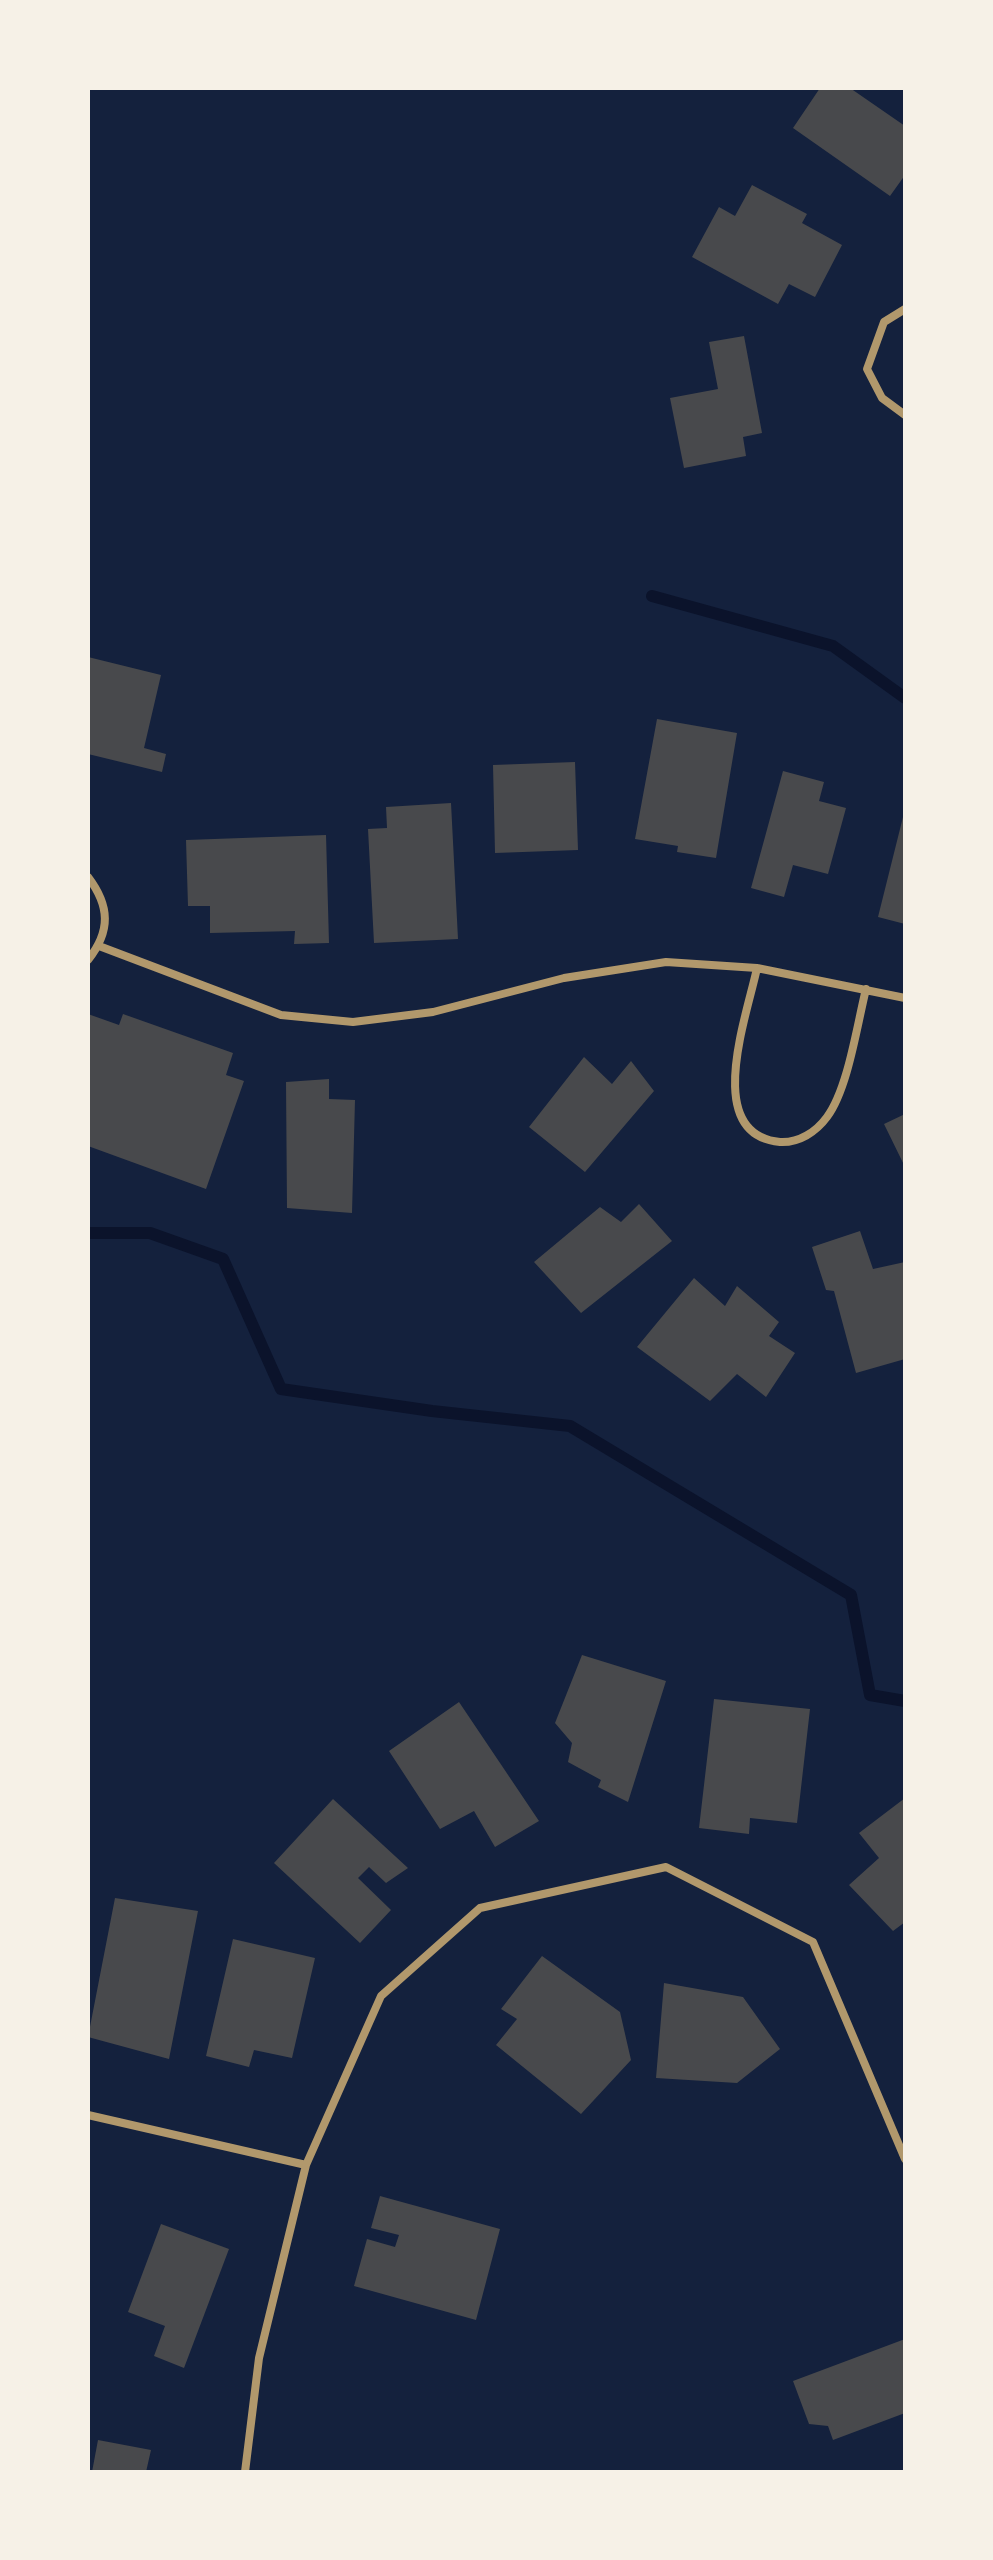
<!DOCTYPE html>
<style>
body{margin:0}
#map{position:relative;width:993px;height:2560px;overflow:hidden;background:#14213d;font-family:Cabin,sans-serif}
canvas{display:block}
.frame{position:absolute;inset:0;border:90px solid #f6f1e7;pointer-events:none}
</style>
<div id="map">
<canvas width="993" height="2560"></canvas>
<div class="frame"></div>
</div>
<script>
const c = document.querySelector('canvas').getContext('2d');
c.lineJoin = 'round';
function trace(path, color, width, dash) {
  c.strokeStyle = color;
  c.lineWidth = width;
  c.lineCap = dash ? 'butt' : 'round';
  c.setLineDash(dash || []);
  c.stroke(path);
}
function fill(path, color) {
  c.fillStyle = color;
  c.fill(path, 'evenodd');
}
const stream = new Path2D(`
 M 652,596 L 833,646 L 905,698
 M 88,1233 L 150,1233 L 223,1259 L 281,1389 L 432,1411 L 570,1426 L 851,1595 L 870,1695 L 905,1701`);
const building = new Path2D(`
 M 820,88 L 850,88 L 905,126 L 905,175 L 890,196 L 793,128 Z
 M 752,185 L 807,214 L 802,223 L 842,245 L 815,297 L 789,284 L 778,304 L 692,257 L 719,207 L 735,216 Z
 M 744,336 L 762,433 L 743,437 L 746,456 L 684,468 L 670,398 L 718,389 L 709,342 Z
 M 88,657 L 161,675 L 144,748 L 166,754 L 162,772 L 88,754 Z
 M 657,719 L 737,733 L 716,858 L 677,852 L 678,846 L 635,839 Z
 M 575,762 L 578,850 L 495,853 L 493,765 Z
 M 783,771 L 824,782 L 819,801 L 846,808 L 828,874 L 793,865 L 784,897 L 751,888 Z
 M 451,803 L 458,939 L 374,943 L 368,829 L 387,828 L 386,807 Z
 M 904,813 L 905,814 L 905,924 L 878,917 Z
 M 326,835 L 329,943 L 294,944 L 295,931 L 210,933 L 210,906 L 188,906 L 186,840 Z
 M 88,1014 L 119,1025 L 123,1014 L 233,1053 L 226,1075 L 244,1081 L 206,1189 L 88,1146 Z
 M 584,1057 L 612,1084 L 631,1061 L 654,1091 L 585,1172 L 529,1127 Z
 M 329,1079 L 329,1099 L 355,1100 L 352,1213 L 287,1208 L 286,1082 Z
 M 905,1114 L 905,1167 L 884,1124 Z
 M 639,1204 L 672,1241 L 581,1313 L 534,1262 L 600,1207 L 621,1222 Z
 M 860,1231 L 873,1269 L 905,1262 L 905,1359 L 856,1373 L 834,1291 L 826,1290 L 812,1247 Z
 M 694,1278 L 725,1306 L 737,1286 L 779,1322 L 769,1336 L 795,1353 L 766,1397 L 737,1374 L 710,1401 L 637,1347 Z
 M 582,1655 L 666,1681 L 628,1802 L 598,1787 L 601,1780 L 568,1762 L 572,1743 L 555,1723 Z
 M 714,1699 L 810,1709 L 797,1823 L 750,1818 L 749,1834 L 699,1828 Z
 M 459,1702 L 539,1821 L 495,1847 L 474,1811 L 440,1829 L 389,1751 Z
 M 905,1798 L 905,1922 L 893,1931 L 849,1885 L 879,1858 L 859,1833 Z
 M 333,1799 L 408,1868 L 386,1883 L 369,1867 L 358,1878 L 391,1910 L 360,1943 L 274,1863 Z
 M 115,1898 L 198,1911 L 169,2059 L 88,2037 Z
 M 233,1939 L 315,1958 L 292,2058 L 254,2050 L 249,2067 L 206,2056 Z
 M 542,1956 L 620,2012 L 631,2060 L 581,2114 L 496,2045 L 517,2019 L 501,2009 Z
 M 664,1983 L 743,1997 L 780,2049 L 737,2083 L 656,2078 Z
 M 380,2196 L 500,2229 L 476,2320 L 354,2286 L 367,2239 L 395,2247 L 399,2235 L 371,2228 Z
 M 161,2224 L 229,2249 L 184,2368 L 154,2356 L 165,2326 L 128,2312 Z
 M 905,2339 L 905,2413 L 833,2440 L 828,2426 L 809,2424 L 793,2381 Z
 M 98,2440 L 151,2450 L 146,2472 L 92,2472 Z`);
const minor = new Path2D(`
 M 905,309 L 884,322 L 867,369 L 882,398 L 905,415
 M 88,877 C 110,906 111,931 88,960
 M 99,946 L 281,1015 L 353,1022 L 433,1012 L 564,978 L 666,962 L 757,968 L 905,998
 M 757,968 C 747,1016 702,1135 780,1142 C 799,1143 816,1132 827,1117 C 848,1089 857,1025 866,989
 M 88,2115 L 306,2165
 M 245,2472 L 259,2358 L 306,2165 L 381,1996 L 480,1908 L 666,1867 L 813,1942 L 905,2159`);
trace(stream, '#0b132b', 12);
fill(building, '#48494c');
trace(minor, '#b1986c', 8);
</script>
